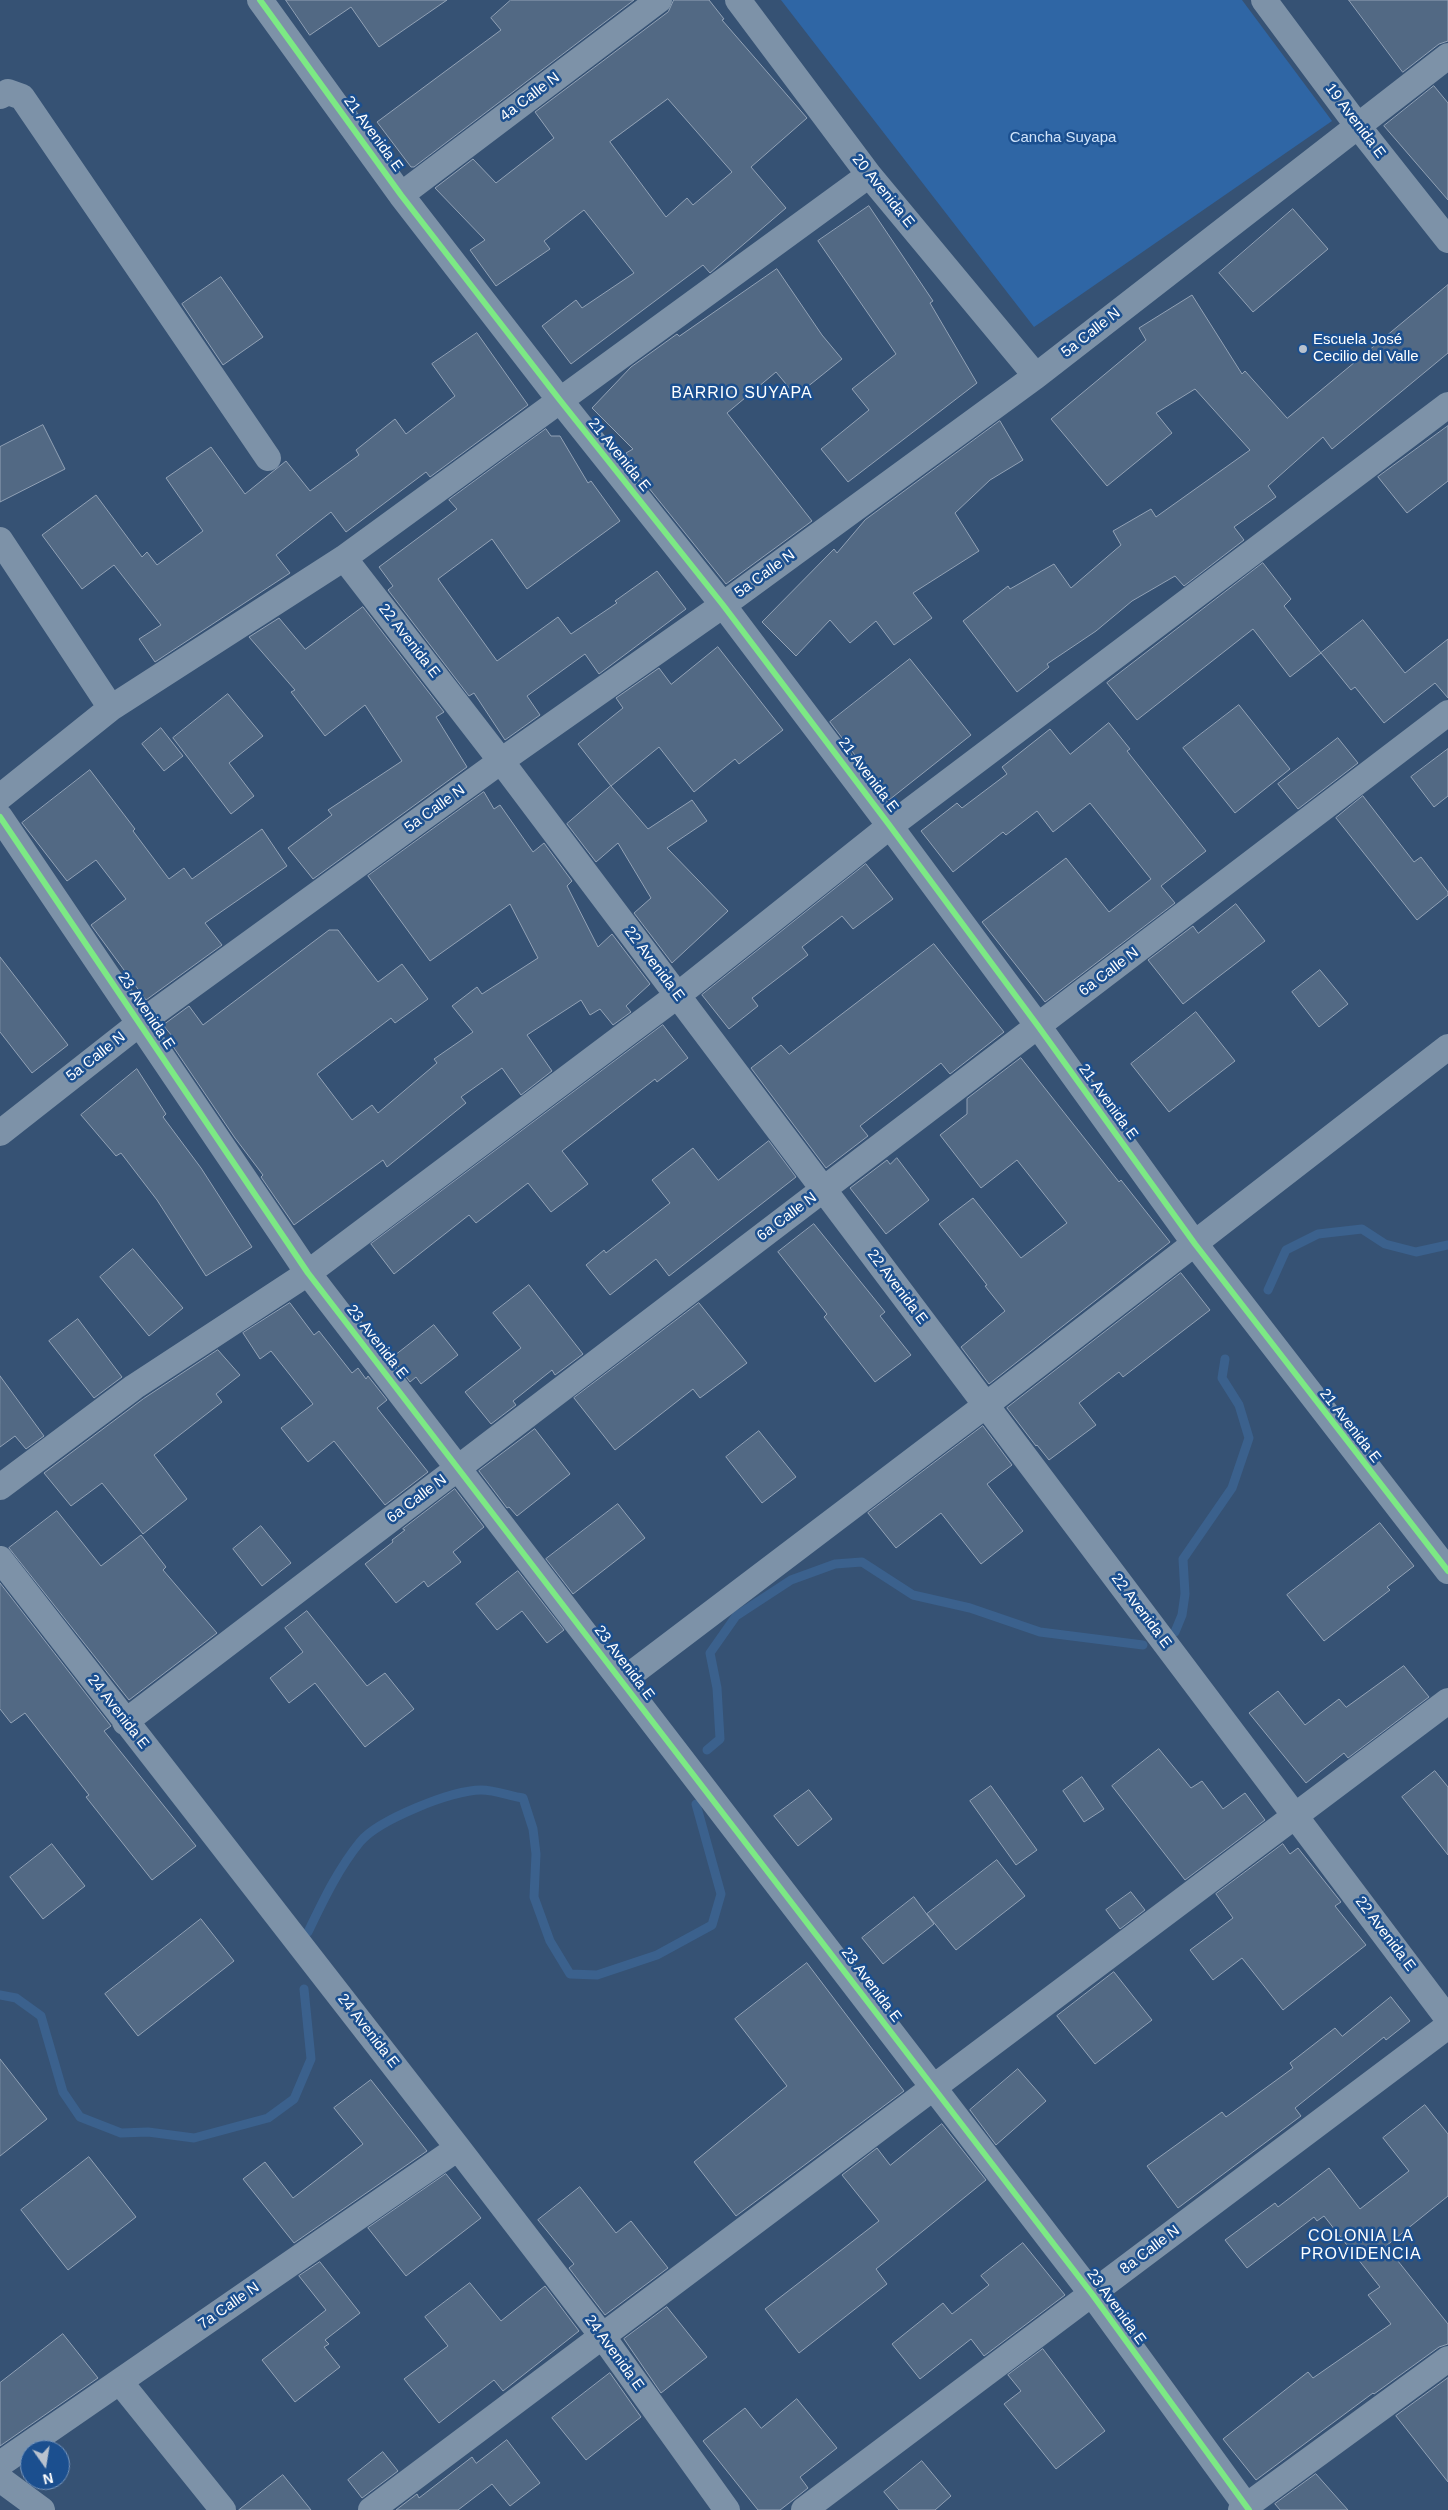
<!DOCTYPE html>
<meta charset="utf-8">
<style>
body{margin:0}
#map{position:relative;width:1448px;height:2510px;overflow:hidden;background:#365274;font-family:Arial,sans-serif}
canvas{display:block}
.north{position:absolute;left:20px;top:2440px;width:50px;height:50px;box-sizing:border-box;background:#1b4f8f;border:1px solid #7695bc;border-radius:50%;rotate:167deg;font-size:14px;font-weight:700;line-height:20px;text-align:center;color:#fff}
.north::after{content:'';display:block;margin:auto;width:18px;height:22px;background:#b9c2ce;clip-path:polygon(50% 0,100% 100%,50% 72%,0 100%)}
</style>
<div id="map">
<canvas width="1448" height="2510"></canvas>
<div class="north">N</div>
</div>
<script>
const c = document.querySelector('canvas').getContext('2d');
c.lineJoin = 'round';
function fill(path, color) {
  c.fillStyle = color;
  c.fill(path, 'evenodd');
}
function trace(path, color, width, dash) {
  c.strokeStyle = color;
  c.lineWidth = width;
  c.lineCap = dash ? 'butt' : 'round';
  c.setLineDash(dash || []);
  c.stroke(path);
}
function drawText(font, color, halo, rows, align = 'center') {
  c.font = font + ' Arial,sans-serif';
  c.lineWidth = 5;
  c.setLineDash([]);
  c.textBaseline = 'middle';
  c.strokeStyle = halo;
  c.fillStyle = color;
  for (const [text, x, y, turn = 0] of rows) {
    c.save();
    c.translate(x, y);
    c.rotate((+turn || 0) * Math.PI / 180);
    c.textAlign = isNaN(turn) ? turn : align;
    if (halo) c.strokeText(text, 0, 0);
    c.fillText(text, 0, 0);
    c.restore();
  }
}
const green = new Path2D(`
 M 781,0 L 1242,0 L 1332,121 L 1034,327 Z`);
const stream = new Path2D(`
 M 1268,1290 L 1286,1250 L 1318,1234 L 1362,1229 L 1385,1244 L 1416,1252 L 1448,1245
 M 1175,1632 L 1182,1615 L 1185,1594 L 1183,1559 L 1232,1488 L 1249,1438 L 1239,1405 L 1222,1378 L 1225,1359
 M 707,1750 L 720,1739 L 717,1688 L 710,1653 L 736,1616 L 791,1580 L 835,1564 L 862,1562 L 913,1595 L 970,1608 L 1040,1632 L 1143,1645
 M 308,1932 C 323,1901 338,1869 360,1842 C 378,1820 452,1790 481,1790 C 495,1790 510,1796 523,1798 L 533,1829 L 536,1854 L 534,1897 L 550,1941 L 570,1974 L 597,1975 L 657,1955 L 712,1925 L 721,1894 L 696,1804
 M 0,1995 L 16,1998 L 41,2016 L 63,2092 L 80,2117 L 121,2133 L 148,2132 L 194,2138 L 268,2118 L 294,2099 L 311,2059 L 304,1989`);
const building = new Path2D(`
 M 286,0 L 447,0 L 379,47 L 351,7 L 310,35 Z
 M 511,0 L 634,0 L 414,167 L 411,167 L 377,122 L 501,30 L 491,18 Z
 M 674,0 L 709,0 L 724,19 L 722,20 L 807,118 L 751,167 L 786,208 L 710,273 L 703,265 L 571,364 L 542,326 L 576,300 L 582,308 L 634,273 L 584,210 L 544,241 L 550,249 L 496,286 L 470,250 L 485,240 L 435,188 L 473,159 L 496,183 L 554,138 L 535,112 L 668,12 ZM 668,99 L 732,172 L 693,205 L 687,198 L 666,217 L 610,142 Z
 M 1349,0 L 1448,0 L 1448,41 L 1439,44 L 1403,72 Z
 M 1434,86 L 1448,103 L 1448,200 L 1384,126 Z
 M 869,206 L 933,301 L 930,303 L 977,383 L 848,482 L 821,449 L 869,410 L 852,389 L 896,354 L 818,241 Z
 M 1293,209 L 1328,249 L 1253,312 L 1219,273 Z
 M 777,269 L 822,335 L 842,359 L 796,396 L 776,372 L 727,413 L 812,521 L 726,584 L 640,477 L 626,453 L 633,449 L 592,408 L 631,367 L 677,334 L 679,336 Z
 M 221,277 L 263,337 L 223,365 L 182,304 Z
 M 1448,285 L 1448,353 L 1332,449 L 1323,437 L 1268,486 L 1276,497 L 1234,527 L 1244,540 L 1184,586 L 1175,576 L 1132,601 L 1096,631 L 1047,664 L 1049,667 L 1017,692 L 963,621 L 1008,586 L 1010,589 L 1054,564 L 1071,588 L 1121,545 L 1113,531 L 1151,509 L 1156,517 L 1250,450 L 1195,389 L 1156,413 L 1172,433 L 1107,486 L 1051,419 L 1146,340 L 1139,328 L 1192,295 L 1242,374 L 1245,371 L 1287,418 Z
 M 477,333 L 528,405 L 430,477 L 426,472 L 346,532 L 331,512 L 276,555 L 290,573 L 155,662 L 139,639 L 161,625 L 114,565 L 82,589 L 42,535 L 96,495 L 142,557 L 147,552 L 157,565 L 203,531 L 166,478 L 211,447 L 245,494 L 286,461 L 310,491 L 359,455 L 356,450 L 395,419 L 406,434 L 455,396 L 432,364 Z
 M 1000,421 L 1023,460 L 990,480 L 955,513 L 979,551 L 913,593 L 932,618 L 894,645 L 876,621 L 850,643 L 830,620 L 796,656 L 762,622 L 834,549 L 837,553 L 865,520 Z
 M 43,425 L 65,469 L 0,502 L 0,447 Z
 M 1448,426 L 1448,481 L 1407,513 L 1378,477 Z
 M 546,429 L 551,436 L 560,436 L 588,483 L 591,481 L 620,521 L 527,589 L 492,539 L 438,579 L 497,661 L 558,617 L 571,634 L 617,603 L 615,601 L 657,571 L 686,609 L 599,674 L 585,654 L 527,696 L 540,715 L 505,740 L 474,693 L 469,696 L 388,590 L 393,586 L 379,567 L 457,509 L 449,500 Z
 M 1263,563 L 1291,599 L 1284,606 L 1321,653 L 1290,677 L 1253,629 L 1137,720 L 1107,683 Z
 M 363,607 L 444,712 L 436,717 L 467,767 L 313,879 L 288,848 L 332,815 L 328,810 L 402,761 L 365,705 L 325,736 L 291,692 L 295,690 L 249,637 L 279,618 L 305,649 Z
 M 1363,620 L 1405,673 L 1448,639 L 1448,698 L 1435,683 L 1384,723 L 1355,687 L 1351,690 L 1321,653 Z
 M 718,647 L 783,730 L 739,764 L 735,759 L 694,792 L 659,747 L 611,786 L 578,744 L 623,708 L 616,698 L 659,668 L 671,684 Z
 M 910,659 L 971,735 L 889,800 L 830,722 Z
 M 228,694 L 263,736 L 229,763 L 254,796 L 231,814 L 173,738 Z
 M 1239,705 L 1290,769 L 1235,813 L 1183,748 Z
 M 1109,723 L 1130,749 L 1127,751 L 1206,851 L 1161,886 L 1175,903 L 1045,1002 L 982,922 L 1066,858 L 1109,912 L 1151,879 L 1090,803 L 1053,832 L 1037,811 L 1006,835 L 1003,832 L 953,872 L 921,831 L 957,803 L 962,808 L 1007,774 L 1002,767 L 1050,729 L 1070,754 Z
 M 161,728 L 183,756 L 164,771 L 142,744 Z
 M 1338,738 L 1358,763 L 1298,809 L 1278,784 Z
 M 1448,749 L 1448,796 L 1434,807 L 1411,777 Z
 M 90,770 L 135,829 L 133,831 L 169,879 L 184,868 L 192,879 L 262,829 L 287,866 L 205,923 L 222,945 L 146,1000 L 91,925 L 126,899 L 96,860 L 67,881 L 22,823 Z
 M 611,786 L 648,829 L 692,800 L 707,821 L 667,848 L 728,911 L 672,963 L 634,913 L 651,898 L 618,843 L 596,862 L 567,824 Z
 M 484,792 L 494,809 L 500,805 L 533,852 L 544,843 L 572,881 L 567,886 L 598,947 L 612,934 L 650,984 L 626,1006 L 631,1012 L 613,1025 L 600,1009 L 590,1015 L 581,1000 L 527,1035 L 552,1071 L 521,1095 L 502,1068 L 461,1097 L 466,1103 L 387,1167 L 383,1160 L 294,1225 L 261,1177 L 263,1175 L 235,1138 L 168,1039 L 172,1036 L 163,1025 L 189,1006 L 203,1025 L 329,930 L 338,930 L 378,982 L 402,964 L 428,999 L 395,1023 L 391,1018 L 317,1074 L 352,1120 L 372,1105 L 378,1113 L 437,1063 L 434,1059 L 473,1032 L 452,1006 L 477,987 L 482,994 L 538,958 L 510,904 L 430,961 L 368,876 Z
 M 1363,796 L 1414,862 L 1421,857 L 1448,892 L 1448,895 L 1417,920 L 1336,818 Z
 M 866,864 L 893,899 L 853,929 L 842,916 L 802,947 L 808,955 L 752,998 L 758,1006 L 729,1029 L 702,995 Z
 M 1236,904 L 1265,941 L 1183,1004 L 1148,960 L 1193,926 L 1198,933 Z
 M 934,944 L 1004,1032 L 950,1074 L 941,1063 L 860,1126 L 868,1136 L 826,1168 L 751,1068 L 781,1045 L 789,1054 Z
 M 0,957 L 68,1045 L 32,1073 L 0,1032 Z
 M 1320,970 L 1348,1004 L 1319,1027 L 1292,992 Z
 M 1196,1012 L 1235,1061 L 1169,1112 L 1131,1064 Z
 M 663,1025 L 688,1058 L 657,1082 L 655,1079 L 562,1151 L 588,1184 L 551,1212 L 528,1183 L 476,1223 L 469,1215 L 394,1274 L 371,1244 Z
 M 1021,1058 L 1119,1182 L 1121,1180 L 1170,1242 L 989,1384 L 961,1347 L 1005,1311 L 985,1286 L 987,1285 L 939,1224 L 973,1198 L 1021,1258 L 1067,1223 L 1017,1160 L 981,1188 L 940,1135 L 967,1114 L 967,1099 Z
 M 137,1069 L 166,1114 L 163,1117 L 201,1168 L 252,1247 L 206,1276 L 157,1200 L 121,1153 L 116,1156 L 81,1115 Z
 M 769,1141 L 796,1177 L 669,1276 L 656,1259 L 610,1295 L 586,1265 L 604,1250 L 606,1253 L 670,1203 L 652,1180 L 693,1148 L 718,1180 Z
 M 897,1158 L 929,1200 L 886,1234 L 850,1188 L 887,1160 L 890,1164 Z
 M 814,1224 L 885,1312 L 880,1316 L 911,1355 L 875,1382 L 824,1317 L 827,1314 L 778,1252 Z
 M 133,1249 L 183,1308 L 149,1336 L 100,1277 Z
 M 1181,1273 L 1210,1310 L 1123,1377 L 1119,1372 L 1079,1403 L 1096,1425 L 1049,1460 L 1037,1445 L 1036,1446 L 1007,1408 Z
 M 529,1285 L 583,1354 L 555,1375 L 552,1370 L 513,1401 L 516,1405 L 491,1424 L 465,1392 L 521,1348 L 493,1313 Z
 M 290,1303 L 314,1335 L 319,1331 L 352,1373 L 358,1368 L 366,1379 L 368,1376 L 387,1400 L 377,1408 L 428,1472 L 385,1505 L 334,1441 L 308,1462 L 281,1428 L 313,1404 L 271,1351 L 260,1359 L 243,1333 Z
 M 699,1303 L 747,1363 L 700,1398 L 693,1389 L 615,1450 L 574,1398 Z
 M 78,1319 L 122,1377 L 94,1398 L 49,1341 Z
 M 434,1325 L 458,1355 L 421,1384 L 416,1377 L 410,1382 L 392,1358 Z
 M 218,1350 L 240,1375 L 216,1394 L 222,1402 L 154,1455 L 187,1499 L 143,1534 L 102,1483 L 71,1506 L 44,1473 L 143,1399 Z
 M 0,1376 L 44,1436 L 26,1449 L 15,1436 L 0,1447 Z
 M 983,1426 L 1012,1465 L 987,1484 L 1023,1531 L 981,1564 L 941,1513 L 896,1548 L 868,1513 Z
 M 535,1429 L 570,1474 L 517,1516 L 509,1507 L 507,1508 L 479,1471 Z
 M 759,1431 L 796,1477 L 762,1503 L 726,1457 Z
 M 455,1489 L 484,1527 L 453,1552 L 461,1562 L 428,1587 L 424,1581 L 396,1603 L 365,1564 L 393,1542 L 392,1540 L 405,1530 L 403,1529 Z
 M 618,1504 L 645,1538 L 573,1594 L 546,1559 Z
 M 57,1511 L 101,1566 L 141,1535 L 166,1567 L 163,1570 L 217,1633 L 129,1700 L 9,1548 Z
 M 1380,1523 L 1414,1566 L 1387,1587 L 1390,1590 L 1324,1641 L 1287,1595 Z
 M 261,1526 L 291,1563 L 262,1586 L 233,1549 Z
 M 518,1571 L 564,1630 L 547,1643 L 522,1611 L 497,1630 L 476,1604 Z
 M 0,1583 L 111,1726 L 104,1731 L 196,1846 L 152,1880 L 86,1797 L 89,1795 L 25,1713 L 11,1723 L 0,1709 Z
 M 307,1611 L 367,1686 L 385,1673 L 414,1709 L 365,1747 L 315,1683 L 289,1703 L 270,1678 L 303,1652 L 285,1628 Z
 M 1404,1666 L 1429,1697 L 1348,1758 L 1344,1753 L 1306,1783 L 1249,1713 L 1278,1691 L 1305,1725 L 1339,1699 L 1346,1707 Z
 M 1159,1749 L 1191,1788 L 1202,1781 L 1223,1809 L 1245,1793 L 1265,1820 L 1185,1880 L 1112,1786 Z
 M 1435,1771 L 1448,1787 L 1448,1855 L 1402,1797 Z
 M 1082,1777 L 1104,1809 L 1084,1822 L 1063,1791 Z
 M 991,1786 L 1037,1850 L 1016,1865 L 970,1801 Z
 M 809,1790 L 832,1819 L 798,1846 L 774,1816 Z
 M 52,1844 L 85,1886 L 43,1919 L 10,1877 Z
 M 1283,1844 L 1290,1854 L 1298,1848 L 1341,1902 L 1335,1906 L 1366,1945 L 1283,2010 L 1242,1958 L 1213,1980 L 1190,1950 L 1233,1918 L 1216,1894 Z
 M 997,1860 L 1025,1896 L 956,1950 L 927,1914 Z
 M 1131,1892 L 1145,1910 L 1120,1929 L 1106,1910 Z
 M 914,1897 L 934,1924 L 883,1964 L 862,1938 Z
 M 201,1919 L 234,1961 L 138,2036 L 105,1994 Z
 M 807,1963 L 904,2091 L 736,2216 L 694,2162 L 787,2086 L 735,2019 Z
 M 1114,1972 L 1152,2020 L 1095,2064 L 1057,2016 Z
 M 1391,1997 L 1410,2021 L 1386,2040 L 1384,2037 L 1295,2108 L 1301,2116 L 1178,2208 L 1147,2166 L 1222,2112 L 1226,2117 L 1293,2068 L 1290,2063 L 1335,2028 L 1342,2036 Z
 M 0,2059 L 47,2119 L 0,2156 Z
 M 1018,2069 L 1046,2101 L 996,2145 L 970,2110 Z
 M 371,2080 L 427,2151 L 294,2243 L 243,2179 L 265,2162 L 293,2198 L 363,2144 L 334,2108 Z
 M 1425,2105 L 1448,2134 L 1448,2196 L 1386,2246 L 1448,2324 L 1448,2344 L 1439,2347 L 1374,2394 L 1373,2393 L 1256,2480 L 1223,2439 L 1308,2372 L 1313,2378 L 1391,2324 L 1368,2295 L 1380,2287 L 1324,2216 L 1317,2221 L 1314,2217 L 1247,2268 L 1225,2240 L 1275,2203 L 1278,2207 L 1329,2168 L 1360,2209 L 1409,2171 L 1383,2138 Z
 M 942,2124 L 986,2180 L 876,2269 L 887,2284 L 799,2353 L 765,2309 L 879,2221 L 842,2175 L 877,2148 L 890,2165 Z
 M 89,2157 L 136,2217 L 68,2270 L 21,2210 Z
 M 446,2174 L 481,2218 L 406,2276 L 368,2228 Z
 M 580,2187 L 616,2233 L 631,2221 L 668,2268 L 605,2315 L 569,2268 L 574,2264 L 538,2220 Z
 M 1023,2243 L 1065,2295 L 984,2356 L 971,2339 L 920,2379 L 892,2344 L 943,2303 L 952,2314 L 989,2285 L 981,2276 Z
 M 320,2262 L 360,2313 L 325,2340 L 329,2344 L 324,2347 L 340,2367 L 295,2402 L 262,2360 L 326,2310 L 299,2276 Z
 M 470,2283 L 501,2321 L 545,2286 L 579,2331 L 503,2391 L 494,2380 L 439,2423 L 404,2379 L 448,2346 L 425,2317 Z
 M 667,2307 L 707,2357 L 661,2393 L 624,2339 Z
 M 63,2334 L 98,2378 L 0,2446 L 0,2383 Z
 M 1043,2349 L 1105,2431 L 1056,2469 L 1004,2404 L 1021,2391 L 1008,2375 Z
 M 610,2373 L 641,2417 L 586,2460 L 552,2418 Z
 M 1448,2378 L 1448,2482 L 1396,2416 Z
 M 797,2399 L 837,2448 L 800,2477 L 808,2488 L 793,2500 L 780,2510 L 758,2510 L 703,2441 L 745,2408 L 761,2428 Z
 M 507,2440 L 540,2483 L 510,2506 L 492,2484 L 458,2510 L 396,2510 L 417,2494 L 419,2498 L 472,2457 L 476,2463 Z
 M 383,2452 L 398,2471 L 362,2498 L 348,2480 Z
 M 922,2461 L 951,2496 L 935,2510 L 899,2510 L 884,2492 Z
 M 1316,2474 L 1348,2510 L 1280,2510 L 1275,2504 Z
 M 283,2475 L 311,2510 L 239,2510 Z`);
const street = new Path2D(`
 M 260,0 L 401,195 L 559,399 L 723,605 L 890,826 L 1038,1026 L 1195,1244 L 1448,1571
 M 738,0 L 869,175 L 1036,376
 M 1264,0 L 1357,125 L 1448,240
 M 0,96 L 8,92 L 22,97 L 268,458
 M 401,195 L 659,0
 M 0,540 L 111,708
 M 344,558 L 501,761 L 1448,2019
 M 0,797 L 111,708 L 344,558 L 869,175
 M 0,817 L 308,1273 L 1092,2294 L 1249,2510
 M 0,1133 L 140,1023 L 501,761 L 723,605 L 1036,376 L 1448,56
 M 0,1487 L 134,1387 L 308,1273 L 678,995 L 890,826 L 1448,405
 M 0,1559 L 458,2148 L 603,2337 L 727,2510
 M 622,1681 L 986,1405 L 1448,1047
 M 125,1722 L 1448,713
 M 120,2382 L 223,2510
 M 0,2464 L 458,2148
 M 0,2479 L 42,2510
 M 371,2510 L 1448,1701
 M 804,2510 L 1448,2026
 M 1241,2510 L 1448,2359`);
const cycleway = new Path2D(`
 M 260,0 L 401,195 L 559,399 L 723,605 L 890,826 L 1038,1026 L 1195,1244 L 1448,1571
 M 0,817 L 308,1273 L 1092,2294 L 1249,2510`);
const markers = [
 [1303,349,5,"#b9c2ce"]
];
const streetNames = [
 ["4a Calle N",530,97,-37],
 ["19 Avenida E",1355,121,53],
 ["21 Avenida E",373,134,54],
 ["20 Avenida E",883,191,51],
 ["5a Calle N",1091,333,-38],
 ["21 Avenida E",619,455,51],
 ["5a Calle N",765,574,-36],
 ["22 Avenida E",409,641,52],
 ["21 Avenida E",868,775,53],
 ["5a Calle N",435,809,-36],
 ["22 Avenida E",654,964,53],
 ["6a Calle N",1109,972,-37],
 ["23 Avenida E",146,1011,56],
 ["5a Calle N",96,1057,-38],
 ["21 Avenida E",1108,1102,54],
 ["6a Calle N",787,1217,-37],
 ["22 Avenida E",897,1287,53],
 ["23 Avenida E",377,1342,52],
 ["21 Avenida E",1350,1426,52],
 ["6a Calle N",417,1499,-37],
 ["22 Avenida E",1141,1611,53],
 ["23 Avenida E",624,1663,53],
 ["24 Avenida E",118,1712,52],
 ["22 Avenida E",1385,1934,53],
 ["23 Avenida E",871,1985,53],
 ["24 Avenida E",368,2031,52],
 ["8a Calle N",1150,2250,-37],
 ["7a Calle N",229,2306,-35],
 ["23 Avenida E",1116,2307,54],
 ["24 Avenida E",614,2353,54]
];
const parkNames = [
 ["Cancha Suyapa",1063,138]
];
const poiNames = [
 ["Escuela José",1313,340],
 ["Cecilio del Valle",1313,357]
];
const neighbourhoodNames = [
 ["BARRIO SUYAPA",742,394],
 ["COLONIA LA",1361,2237],
 ["PROVIDENCIA",1361,2255]
];
fill(green, '#2f66a5');
trace(stream, '#3b618d', 9);
fill(building, '#526984');
trace(building, '#92a2b6', 1);
trace(street, '#7d92a8', 26);
trace(cycleway, '#7ce984', 6);
for (const [x, y, r, color] of markers) {
  const dot = new Path2D();
  dot.arc(x, y, r, 0, 2 * Math.PI);
  c.fillStyle = color;
  c.fill(dot);
  trace(dot, '#1b4f8f', 2);
}
drawText('15px', '#fff', '#1b4f8f', streetNames);
drawText('15px', '#cfe3fa', '#1b4f8f', parkNames);
drawText('15px', '#fff', '#1b4f8f', poiNames, 'left');
c.letterSpacing = '1px';
drawText('16px', '#fff', '#1b4f8f', neighbourhoodNames);
c.letterSpacing = '0px';
</script>
